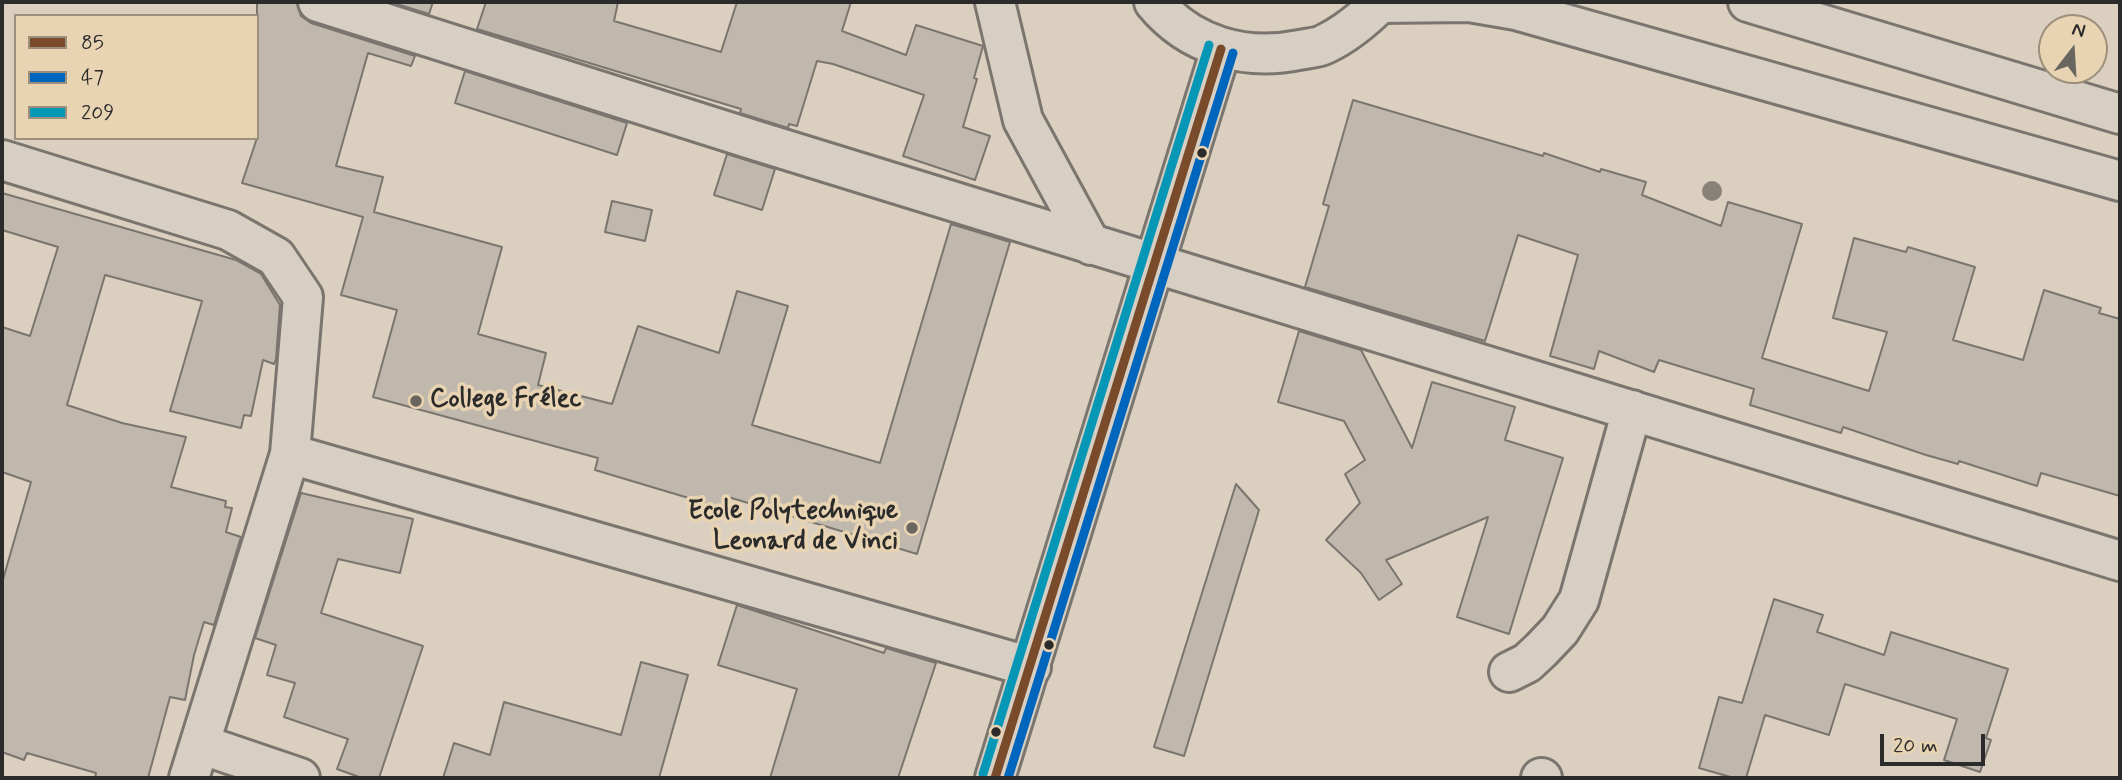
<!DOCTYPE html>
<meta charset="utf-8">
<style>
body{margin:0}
#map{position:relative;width:2122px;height:780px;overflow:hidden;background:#dbd0bf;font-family:Mynerve,sans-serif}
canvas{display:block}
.frame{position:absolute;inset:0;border:4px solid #2b2b2b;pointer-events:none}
.legend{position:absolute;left:14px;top:14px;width:245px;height:126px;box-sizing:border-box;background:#e8d3b2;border:2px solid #9c907c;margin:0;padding:9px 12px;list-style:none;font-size:21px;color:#2b2b2b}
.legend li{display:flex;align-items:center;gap:14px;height:35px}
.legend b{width:35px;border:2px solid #9c907c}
.north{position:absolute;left:2038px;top:14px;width:70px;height:70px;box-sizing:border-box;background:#e8d3b2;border:2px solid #9c907c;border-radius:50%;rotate:17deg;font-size:19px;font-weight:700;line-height:28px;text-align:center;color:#2b2b2b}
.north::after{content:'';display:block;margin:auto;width:24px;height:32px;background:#69655f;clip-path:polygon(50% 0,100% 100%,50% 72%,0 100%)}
.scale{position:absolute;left:1880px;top:734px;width:105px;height:32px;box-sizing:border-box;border:4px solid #2b2b2b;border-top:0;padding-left:9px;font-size:21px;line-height:24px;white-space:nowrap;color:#2b2b2b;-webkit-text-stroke:5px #e8d3b2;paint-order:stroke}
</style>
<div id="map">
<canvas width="2122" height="780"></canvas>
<div class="frame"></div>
<ul class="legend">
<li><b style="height:9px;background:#7a4b2a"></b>85</li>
<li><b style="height:9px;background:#0065bd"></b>47</li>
<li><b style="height:9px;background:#0696b6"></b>209</li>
</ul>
<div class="north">N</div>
<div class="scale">20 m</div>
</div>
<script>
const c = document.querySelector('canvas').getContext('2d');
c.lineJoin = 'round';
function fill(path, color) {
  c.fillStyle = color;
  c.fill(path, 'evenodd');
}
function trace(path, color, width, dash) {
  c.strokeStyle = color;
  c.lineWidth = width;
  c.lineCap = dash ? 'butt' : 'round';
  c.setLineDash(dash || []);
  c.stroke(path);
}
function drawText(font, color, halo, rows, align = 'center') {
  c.font = font + ' Mynerve,sans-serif';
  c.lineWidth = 7;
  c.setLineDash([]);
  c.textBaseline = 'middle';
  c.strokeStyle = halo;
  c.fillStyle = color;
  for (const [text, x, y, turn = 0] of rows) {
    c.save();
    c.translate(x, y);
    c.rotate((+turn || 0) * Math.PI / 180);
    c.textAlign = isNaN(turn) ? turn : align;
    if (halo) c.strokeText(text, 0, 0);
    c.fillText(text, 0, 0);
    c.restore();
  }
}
const building = new Path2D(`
 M 257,2 L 297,2 L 301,16 L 311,23 L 415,56 L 411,66 L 368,53 L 336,166 L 383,177 L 374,212 L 502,247 L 478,334 L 546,353 L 538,385 L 612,404 L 638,326 L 719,353 L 737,291 L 788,306 L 752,425 L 880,463 L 951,224 L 1010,242 L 917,554 L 725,496 L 722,508 L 595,470 L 598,458 L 373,397 L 397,310 L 341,295 L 363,217 L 242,183 L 257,138 Z
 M 390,2 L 433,2 L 429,14 Z
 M 486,2 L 618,2 L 614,21 L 721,52 L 737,2 L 851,2 L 842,31 L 906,55 L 916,25 L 983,46 L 974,78 L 977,79 L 963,127 L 990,136 L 975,180 L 903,156 L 924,95 L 833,64 L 817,61 L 797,126 L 789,124 L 788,128 L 740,113 L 741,109 L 477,29 Z
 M 465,71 L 627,123 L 617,155 L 455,103 Z
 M 1353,100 L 1543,156 L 1544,153 L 1600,172 L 1601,169 L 1646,182 L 1642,195 L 1721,226 L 1728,202 L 1802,224 L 1762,358 L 1869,391 L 1887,332 L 1833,318 L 1854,238 L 1906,252 L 1908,247 L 1975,267 L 1953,340 L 2023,360 L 2044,290 L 2101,308 L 2099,313 L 2120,319 L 2120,496 L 2041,473 L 2037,486 L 1959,461 L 1958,464 L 1926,455 L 1843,427 L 1841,433 L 1750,405 L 1754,389 L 1659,360 L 1654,372 L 1599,351 L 1594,369 L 1550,356 L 1578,255 L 1518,235 L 1485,341 L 1305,287 L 1329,206 L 1323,204 Z
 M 727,154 L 775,169 L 762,210 L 714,195 Z
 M 2,193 L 236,260 L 261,274 L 280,305 L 276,359 L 274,364 L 263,360 L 251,416 L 244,415 L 241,428 L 170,411 L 202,301 L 105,275 L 67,405 L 122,423 L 186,437 L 171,487 L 226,501 L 225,507 L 232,508 L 226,532 L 241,537 L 214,625 L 204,622 L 194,655 L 185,700 L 170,697 L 148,778 L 95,778 L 96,773 L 27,753 L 24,760 L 2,752 L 2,583 L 31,482 L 2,472 L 2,327 L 30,336 L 58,247 L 2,230 Z
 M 612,201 L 652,210 L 645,241 L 605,232 Z
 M 1299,331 L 1361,350 L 1412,448 L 1432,382 L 1515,407 L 1505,440 L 1563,458 L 1509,634 L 1457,617 L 1488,517 L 1386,560 L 1402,584 L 1379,600 L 1361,573 L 1326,540 L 1360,503 L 1345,474 L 1365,460 L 1344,421 L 1278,402 Z
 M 1236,484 L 1259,510 L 1184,756 L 1154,747 Z
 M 301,493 L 413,519 L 400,573 L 338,559 L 321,613 L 423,646 L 379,778 L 362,778 L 337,769 L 348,739 L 284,717 L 295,683 L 267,675 L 276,645 L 255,638 Z
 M 1774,599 L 1823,615 L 1817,632 L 1884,655 L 1891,632 L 2008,669 L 1986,738 L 1991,740 L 1980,772 L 1944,760 L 1957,719 L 1845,684 L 1829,735 L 1765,715 L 1746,778 L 1734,778 L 1699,768 L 1719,697 L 1742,703 Z
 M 737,605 L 884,653 L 886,648 L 936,663 L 898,778 L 770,778 L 797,689 L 718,665 Z
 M 641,662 L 688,675 L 659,778 L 443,778 L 454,743 L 490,755 L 504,702 L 621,735 Z`);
const minor = new Path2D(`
 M 318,2 L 754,140 L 2120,561
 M 995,2 L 1023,120 L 1091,245
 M 2,160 L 228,230 L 276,257 L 303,297 L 290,454 L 189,778
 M 290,454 L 1031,667
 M 1509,672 L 1527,663 L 1541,650 L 1560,630 L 1579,600 L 1632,410
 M 200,744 L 300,778
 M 1541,778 L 1542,778`);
const major = new Path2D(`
 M 1154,2 C 1190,46 1245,61 1299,50 C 1308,48 1318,48 1325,44 C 1346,34 1365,18 1381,2
 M 995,778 L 1221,49`);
const highway = new Path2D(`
 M 1748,2 L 2120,114
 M 1380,3 L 1469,2 L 1516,10 L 2120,181`);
const bus1 = new Path2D(`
 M 995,778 L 1221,49`);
const bus2 = new Path2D(`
 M 1008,778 L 1233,53`);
const bus3 = new Path2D(`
 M 983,774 L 1209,45`);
const trees = [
 [1712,191]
];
const markers = [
 [1202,153,6,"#2b2b2b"],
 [416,401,7,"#69655f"],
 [912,528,7,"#69655f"],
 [1049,645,6,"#2b2b2b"],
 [996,732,6,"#2b2b2b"]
];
const poiNames = [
 ["College Frélec",430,401],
 ["Ecole Polytechnique",898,513,"right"],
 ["Leonard de Vinci",898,543,"right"]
];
fill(building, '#c0b8ac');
trace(building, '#7a756e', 2);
trace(minor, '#7a756e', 44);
trace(major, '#7a756e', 44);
trace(highway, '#7a756e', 44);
trace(minor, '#d7cfc3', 38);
trace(major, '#d7cfc3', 38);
trace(highway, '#d7cfc3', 38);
trace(bus1, '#7a4b2a', 9);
trace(bus2, '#0065bd', 9);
trace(bus3, '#0696b6', 9);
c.fillStyle = '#878177';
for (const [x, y] of trees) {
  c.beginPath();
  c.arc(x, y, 10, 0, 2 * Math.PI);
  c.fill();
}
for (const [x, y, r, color] of markers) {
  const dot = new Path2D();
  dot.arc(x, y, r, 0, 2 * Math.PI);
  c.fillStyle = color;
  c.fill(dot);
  trace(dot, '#e8d3b2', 2.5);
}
drawText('bold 26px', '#2b2b2b', '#e8d3b2', poiNames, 'left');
</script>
